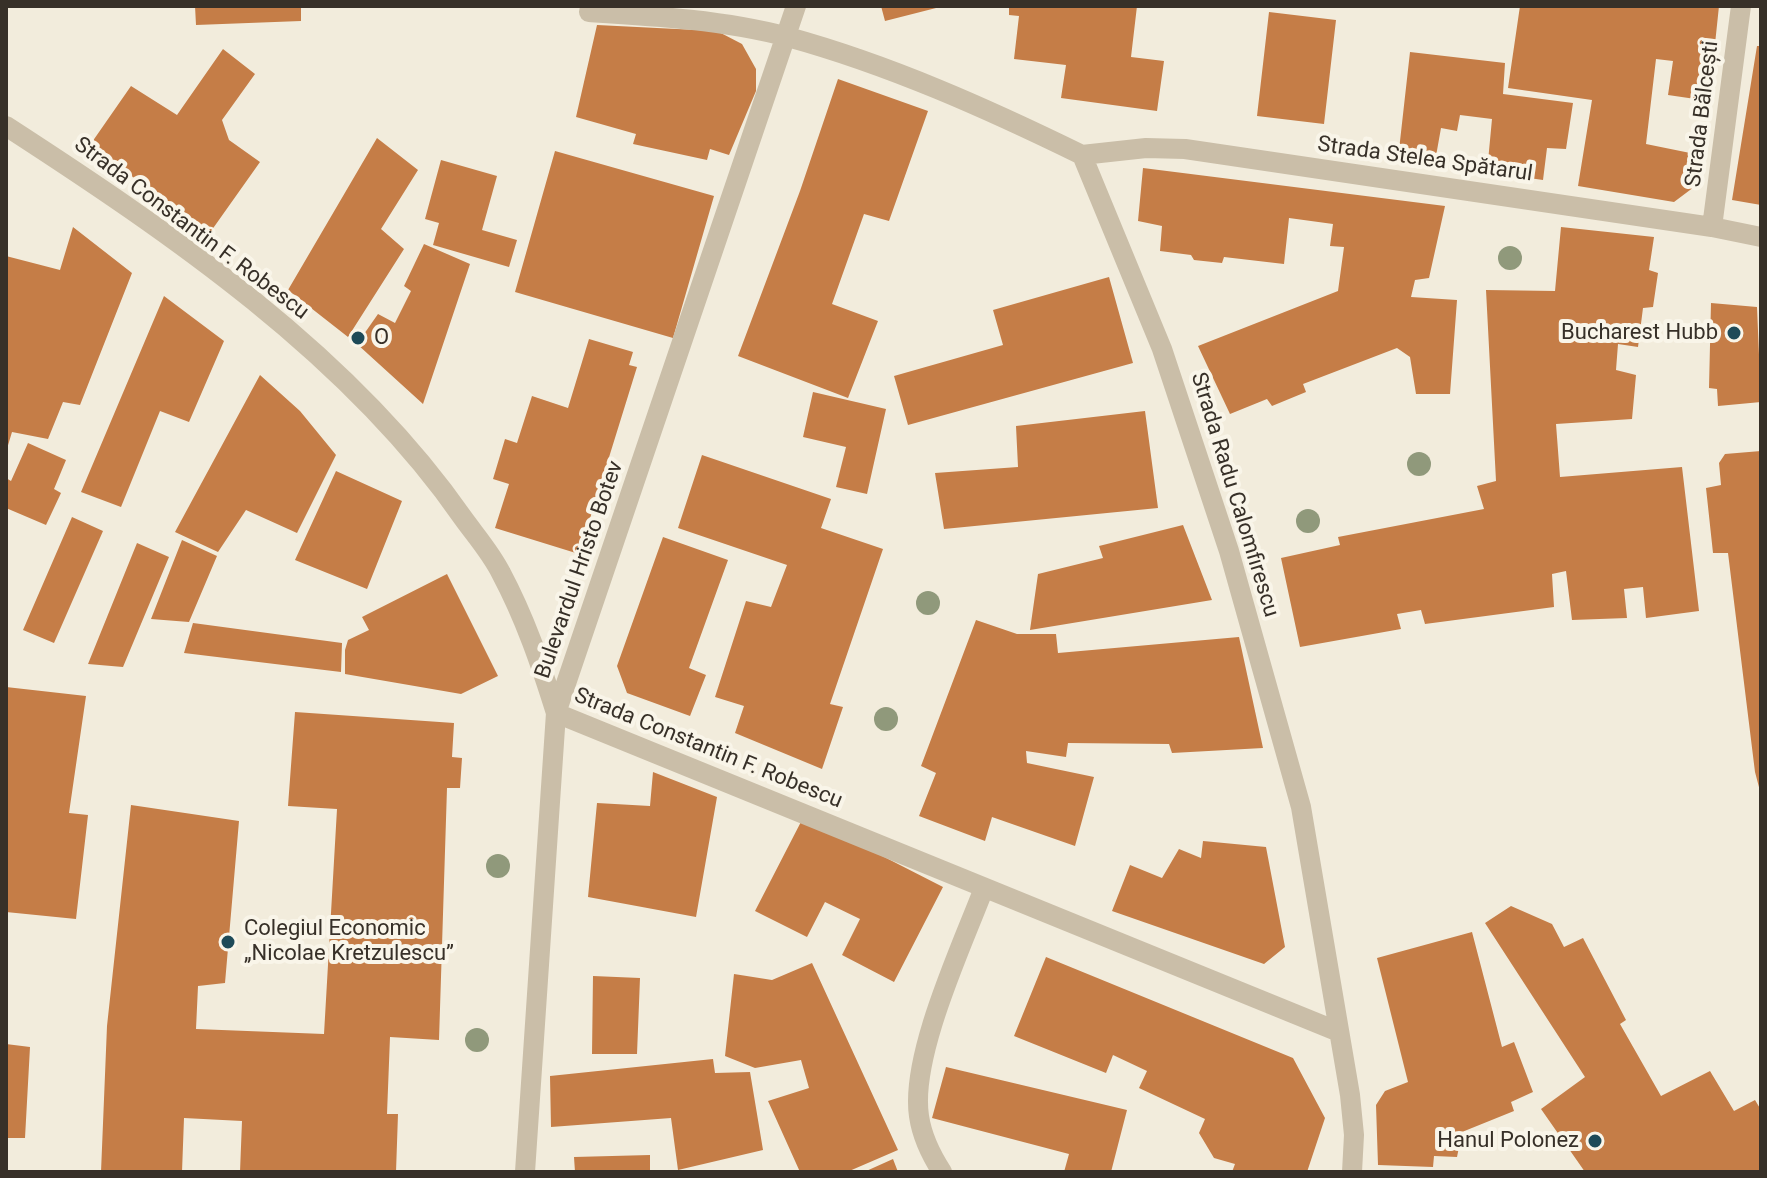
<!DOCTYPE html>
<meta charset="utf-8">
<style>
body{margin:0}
#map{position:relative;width:1767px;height:1178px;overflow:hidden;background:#f2ecdc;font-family:Roboto,sans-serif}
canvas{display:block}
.frame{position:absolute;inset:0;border:8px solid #373028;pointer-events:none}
</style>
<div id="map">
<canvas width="1767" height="1178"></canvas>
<div class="frame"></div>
</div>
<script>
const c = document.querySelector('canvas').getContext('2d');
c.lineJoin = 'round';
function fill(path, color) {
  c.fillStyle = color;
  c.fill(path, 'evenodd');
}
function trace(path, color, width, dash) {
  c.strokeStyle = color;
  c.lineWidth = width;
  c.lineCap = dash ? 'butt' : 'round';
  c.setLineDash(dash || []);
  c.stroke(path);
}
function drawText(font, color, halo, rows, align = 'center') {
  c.font = font + ' Roboto,sans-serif';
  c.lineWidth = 8;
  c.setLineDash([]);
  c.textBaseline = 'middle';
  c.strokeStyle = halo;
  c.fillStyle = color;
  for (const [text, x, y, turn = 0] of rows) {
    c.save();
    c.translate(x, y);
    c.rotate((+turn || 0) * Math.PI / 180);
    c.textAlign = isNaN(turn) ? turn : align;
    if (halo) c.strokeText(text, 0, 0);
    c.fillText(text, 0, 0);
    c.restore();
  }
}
const building = new Path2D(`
 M 195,6 L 301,6 L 301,21 L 196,25 Z
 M 881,6 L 940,6 L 940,7 L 885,21 Z
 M 1009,6 L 1137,6 L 1131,57 L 1164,61 L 1157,111 L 1061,98 L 1066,65 L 1014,59 L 1019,16 L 1009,15 Z
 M 1520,6 L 1719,6 L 1709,101 L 1668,95 L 1673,61 L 1656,59 L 1646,144 L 1700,155 L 1694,187 L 1674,202 L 1578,186 L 1592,100 L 1508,88 Z
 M 1269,12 L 1336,20 L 1324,124 L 1257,116 Z
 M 597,25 L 717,31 L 742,44 L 756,69 L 756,91 L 729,155 L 710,149 L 707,160 L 633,144 L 636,134 L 576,117 Z
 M 1757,46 L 1761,46 L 1761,205 L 1732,200 Z
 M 223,49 L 255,74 L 222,120 L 229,140 L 260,162 L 209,234 L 90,145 L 131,86 L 177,115 Z
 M 1410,52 L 1505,63 L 1503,94 L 1573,103 L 1566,149 L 1547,148 L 1543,180 L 1487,172 L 1492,119 L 1460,115 L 1457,131 L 1441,128 L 1436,156 L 1399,150 Z
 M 838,79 L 928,111 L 889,221 L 864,214 L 832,304 L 878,321 L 848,398 L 738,356 L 800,191 Z
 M 377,138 L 418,170 L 381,229 L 404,249 L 348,337 L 288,290 Z
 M 555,151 L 714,196 L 673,338 L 515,292 Z
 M 441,160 L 497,176 L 482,230 L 517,240 L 509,267 L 433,245 L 439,223 L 425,219 Z
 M 1143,168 L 1445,206 L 1429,278 L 1415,280 L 1411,297 L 1457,300 L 1450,394 L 1416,394 L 1410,357 L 1397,348 L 1303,384 L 1306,392 L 1272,406 L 1267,399 L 1230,414 L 1198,346 L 1338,291 L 1344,247 L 1330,246 L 1333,224 L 1289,218 L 1284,264 L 1224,257 L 1222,263 L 1194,260 L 1191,255 L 1160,251 L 1162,226 L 1138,221 Z
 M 73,227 L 132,273 L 80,405 L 63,402 L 48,439 L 12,432 L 6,452 L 6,256 L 60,270 Z
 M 1561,227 L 1654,237 L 1649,270 L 1658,273 L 1653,307 L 1643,308 L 1638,347 L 1618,344 L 1616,370 L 1636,375 L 1632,419 L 1556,424 L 1560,477 L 1682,467 L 1699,611 L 1646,618 L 1643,587 L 1624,589 L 1627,618 L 1572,620 L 1566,571 L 1552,574 L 1554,607 L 1425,624 L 1421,610 L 1397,614 L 1401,629 L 1300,647 L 1281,558 L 1340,545 L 1338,537 L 1484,509 L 1477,486 L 1496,481 L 1486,290 L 1555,291 Z
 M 424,244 L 470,264 L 423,404 L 357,344 L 378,314 L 395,323 L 411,291 L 404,286 Z
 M 1109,277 L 1133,363 L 908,425 L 894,376 L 1003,345 L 993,310 Z
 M 164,296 L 224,341 L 189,422 L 160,411 L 121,507 L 81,492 Z
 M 1711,303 L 1757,307 L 1761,402 L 1718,406 L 1717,389 L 1709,388 Z
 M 589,339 L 633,352 L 629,365 L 637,367 L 579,554 L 495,528 L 509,484 L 493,479 L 505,439 L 517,443 L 532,396 L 568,408 Z
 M 260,375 L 300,411 L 336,455 L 297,533 L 246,510 L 218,552 L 175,532 Z
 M 813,392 L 886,409 L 867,494 L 836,487 L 846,447 L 803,437 Z
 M 1145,411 L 1158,508 L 944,529 L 935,473 L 1018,467 L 1016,426 Z
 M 28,443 L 66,460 L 54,489 L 61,493 L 46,525 L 6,508 L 6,478 L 11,481 Z
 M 1761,451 L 1761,791 L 1760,791 L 1755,772 L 1728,553 L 1713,553 L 1706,488 L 1721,485 L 1719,463 L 1725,454 Z
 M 702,455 L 831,499 L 821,528 L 883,549 L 830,704 L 843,707 L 822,769 L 735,733 L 744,706 L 715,697 L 746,601 L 771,607 L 787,565 L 678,528 Z
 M 336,471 L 402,501 L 367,589 L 295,560 Z
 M 72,517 L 103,531 L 54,643 L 23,630 Z
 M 1183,525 L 1212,600 L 1030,630 L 1038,574 L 1103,558 L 1099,546 Z
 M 663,537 L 728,560 L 689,668 L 706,675 L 690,716 L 627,693 L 617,666 Z
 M 182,540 L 217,556 L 189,622 L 151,619 Z
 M 137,543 L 169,557 L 123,667 L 88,664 Z
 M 447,574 L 498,676 L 461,694 L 345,674 L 345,650 L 348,640 L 369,630 L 362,617 Z
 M 976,620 L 1017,634 L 1056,634 L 1058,653 L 1239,637 L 1263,748 L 1172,753 L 1169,744 L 1068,743 L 1066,757 L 1026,751 L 1027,763 L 1094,777 L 1075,846 L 992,817 L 985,841 L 919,816 L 936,773 L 921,766 Z
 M 193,623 L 342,643 L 341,672 L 184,653 Z
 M 6,687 L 86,696 L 69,813 L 88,815 L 76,919 L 6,912 Z
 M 295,712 L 454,723 L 452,757 L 462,758 L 460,788 L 447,788 L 439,1040 L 390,1037 L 387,1114 L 398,1114 L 396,1172 L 240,1172 L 242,1121 L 184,1118 L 182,1172 L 101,1172 L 107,1026 L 131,805 L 239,821 L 225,983 L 198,986 L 196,1029 L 324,1034 L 337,809 L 288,806 Z
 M 653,772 L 717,797 L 696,917 L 588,897 L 597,803 L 650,806 Z
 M 804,816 L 943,887 L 894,982 L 842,955 L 860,919 L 825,902 L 807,937 L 755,911 Z
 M 1203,841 L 1266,847 L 1285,947 L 1264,964 L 1112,911 L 1130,865 L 1162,878 L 1179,849 L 1201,858 Z
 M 1511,906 L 1552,924 L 1564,947 L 1583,938 L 1626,1020 L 1620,1024 L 1661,1096 L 1710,1071 L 1734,1111 L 1755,1100 L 1761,1110 L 1761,1172 L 1585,1172 L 1541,1109 L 1585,1077 L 1485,923 Z
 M 1472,932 L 1502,1047 L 1514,1042 L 1533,1092 L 1511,1102 L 1514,1111 L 1462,1132 L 1457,1157 L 1434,1156 L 1433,1167 L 1378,1165 L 1376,1105 L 1385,1091 L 1408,1082 L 1377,958 Z
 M 1046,957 L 1293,1058 L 1325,1118 L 1307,1172 L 1232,1172 L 1235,1164 L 1214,1158 L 1199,1133 L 1205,1119 L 1139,1088 L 1147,1071 L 1113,1055 L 1106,1073 L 1014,1036 Z
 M 812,963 L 898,1150 L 847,1172 L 800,1172 L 768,1101 L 809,1088 L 801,1060 L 755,1068 L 725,1056 L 734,974 L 772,980 Z
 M 593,976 L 640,978 L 637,1054 L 592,1054 Z
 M 6,1044 L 30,1047 L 25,1138 L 6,1138 Z
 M 713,1059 L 715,1073 L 750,1072 L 763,1150 L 678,1170 L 671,1118 L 551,1127 L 550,1076 Z
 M 946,1067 L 1127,1110 L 1111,1172 L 1064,1172 L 1069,1154 L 932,1118 Z
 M 650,1155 L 650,1172 L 575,1172 L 574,1157 Z
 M 893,1159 L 898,1172 L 864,1172 Z`);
const minor = new Path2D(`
 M 589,12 C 655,16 724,20 788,37 C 890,65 988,109 1082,155 L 1162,349 L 1229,551 L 1301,807 L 1350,1095 L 1354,1135 L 1352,1172
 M 6,126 C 171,233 350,355 463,518 C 476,536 491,553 501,573 C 525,618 541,665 556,713 L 1339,1032
 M 1082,155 L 1146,148 L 1185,149 L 1712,227 L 1761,237
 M 1712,227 L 1741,6
 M 525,1172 L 556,713 L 796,6
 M 942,1172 C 931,1155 922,1137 919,1116 C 910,1056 962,946 984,888`);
const trees = [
 [1510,258],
 [1419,464],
 [1308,521],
 [928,603],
 [886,719],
 [498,866],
 [477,1040]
];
const markers = [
 [1734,333,8,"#1e4a58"],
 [358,338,8,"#1e4a58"],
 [228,942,8,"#1e4a58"],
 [1595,1141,8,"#1e4a58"]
];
const streetNames = [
 ["Strada Bălcești",1703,114,-83],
 ["Strada Stelea Spătarul",1425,160,8],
 ["Strada Constantin F. Robescu",191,229,37],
 ["Strada Radu Calomfirescu",1234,495,73],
 ["Bulevardul Hristo Botev",580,570,-71],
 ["Strada Constantin F. Robescu",708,749,22]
];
const poiNames = [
 ["Bucharest Hubb",1718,333],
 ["O",374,338,"left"],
 ["Colegiul Economic",244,929,"left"],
 ["„Nicolae Kretzulescu”",244,954,"left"],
 ["Hanul Polonez",1579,1141]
];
fill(building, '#c57d47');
trace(minor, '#cabea8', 20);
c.fillStyle = '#90997b';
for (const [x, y] of trees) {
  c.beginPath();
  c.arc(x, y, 12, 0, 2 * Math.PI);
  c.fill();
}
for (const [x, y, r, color] of markers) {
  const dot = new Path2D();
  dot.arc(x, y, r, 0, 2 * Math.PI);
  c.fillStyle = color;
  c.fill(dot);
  trace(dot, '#f9f5e9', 3);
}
drawText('22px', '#373028', '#f9f5e9', streetNames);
drawText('22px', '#373028', '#f9f5e9', poiNames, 'right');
</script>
